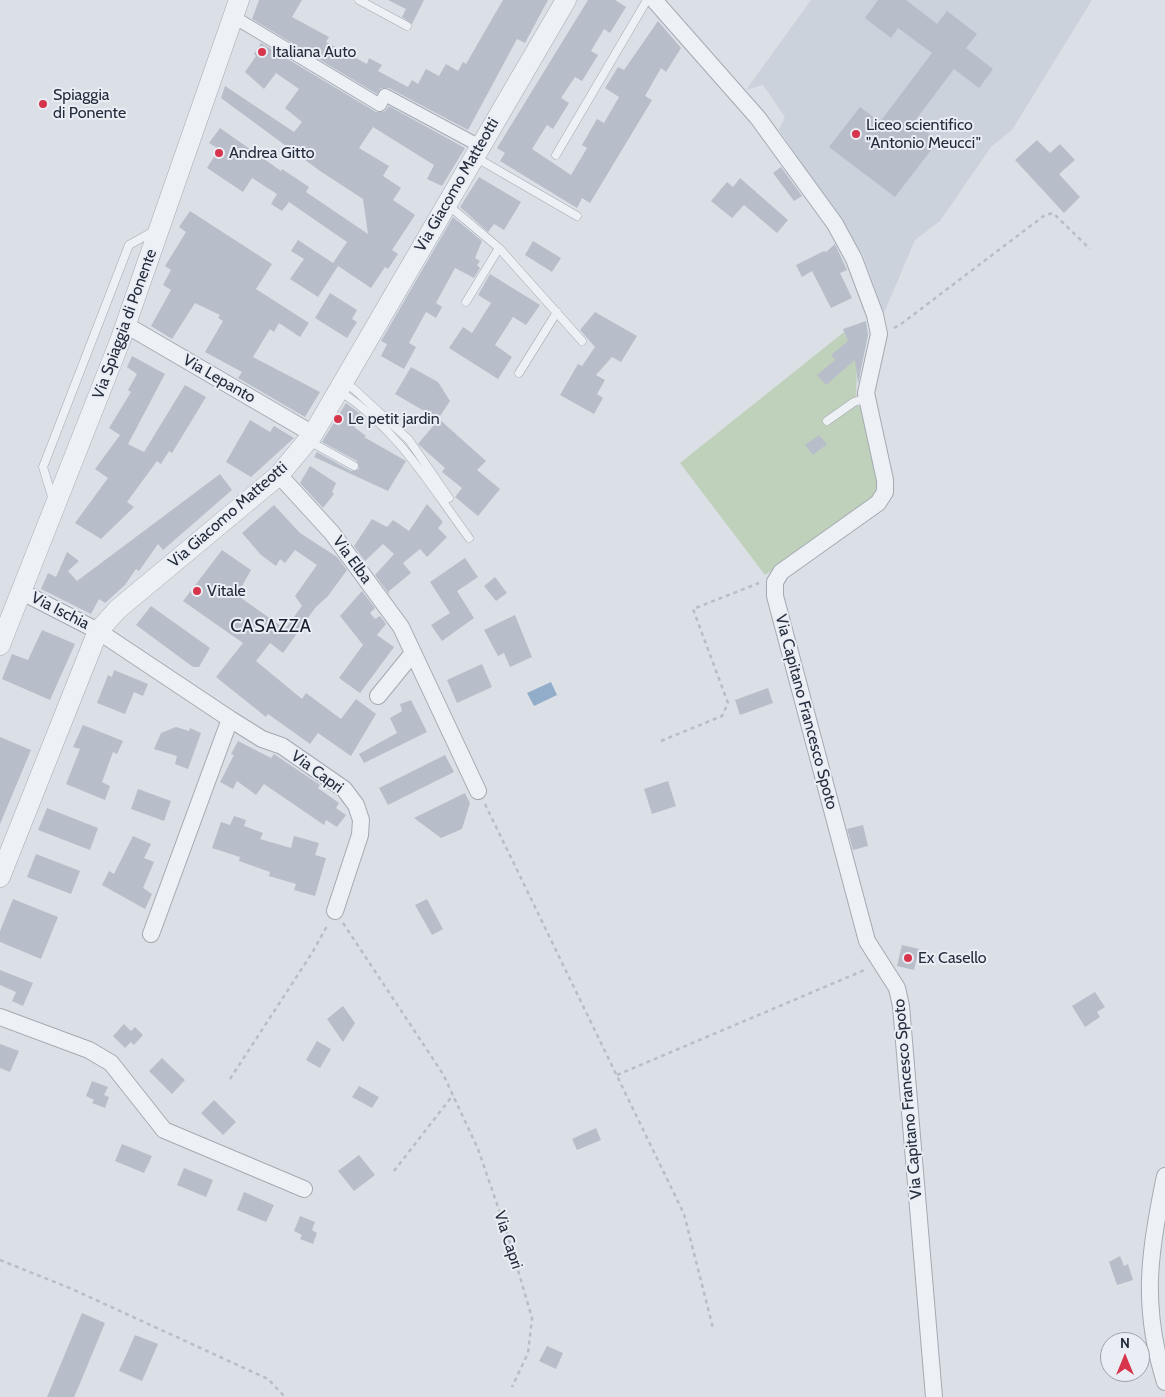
<!DOCTYPE html>
<style>
body{margin:0}
#map{position:relative;width:1165px;height:1397px;overflow:hidden;background:#dbdfe6;font-family:Cabin,sans-serif}
canvas{display:block}
.north{position:absolute;left:1100px;top:1332px;width:50px;height:50px;box-sizing:border-box;background:#eaeef4;border:1px solid #9ba1ab;border-radius:50%;rotate:0deg;font-size:14px;font-weight:700;line-height:20px;text-align:center;color:#242d3d}
.north::after{content:'';display:block;margin:auto;width:18px;height:22px;background:#d6354c;clip-path:polygon(50% 0,100% 100%,50% 72%,0 100%)}
</style>
<div id="map">
<canvas width="1165" height="1397"></canvas>
<div class="north">N</div>
</div>
<script>
const c = document.querySelector('canvas').getContext('2d');
c.lineJoin = 'round';
function fill(path, color) {
  c.fillStyle = color;
  c.fill(path, 'evenodd');
}
function trace(path, color, width, dash) {
  c.strokeStyle = color;
  c.lineWidth = width;
  c.lineCap = dash ? 'butt' : 'round';
  c.setLineDash(dash || []);
  c.stroke(path);
}
function drawText(font, color, halo, rows, align = 'center') {
  c.font = font + ' Cabin,sans-serif';
  c.lineWidth = 4;
  c.setLineDash([]);
  c.textBaseline = 'middle';
  c.strokeStyle = halo;
  c.fillStyle = color;
  for (const [text, x, y, turn = 0] of rows) {
    c.save();
    c.translate(x, y);
    c.rotate((+turn || 0) * Math.PI / 180);
    c.textAlign = isNaN(turn) ? turn : align;
    if (halo) c.strokeText(text, 0, 0);
    c.fillText(text, 0, 0);
    c.restore();
  }
}
const built = new Path2D(`
 M 811,0 L 1092,0 L 1012,130 L 991,147 L 940,221 L 915,240 L 884,313 L 863,255 L 779,130 L 785,117 L 763,85 L 746,90 Z`);
const green = new Path2D(`
 M 844,332 C 847,339 853,346 855,354 C 859,372 854,388 858,406 L 862,406 L 879,474 L 878,491 L 869,502 L 765,575 L 680,463 Z`);
const water = new Path2D(`
 M 551,682 L 557,695 L 534,706 L 527,693 Z`);
const building = new Path2D(`
 M 259,0 L 302,0 L 292,17 L 329,37 L 326,42 L 367,64 L 369,58 L 382,65 L 378,71 L 408,87 L 412,80 L 418,84 L 426,69 L 439,76 L 446,64 L 458,71 L 463,62 L 466,64 L 503,0 L 548,0 L 525,43 L 517,39 L 468,130 L 389,88 L 381,88 L 377,94 L 252,19 Z
 M 388,0 L 424,0 L 412,24 L 402,17 L 406,9 Z
 M 588,0 L 615,0 L 626,7 L 610,33 L 604,29 L 591,51 L 598,55 L 582,81 L 575,77 L 561,98 L 569,103 L 553,129 L 547,125 L 532,149 L 571,175 L 587,148 L 582,145 L 597,119 L 604,123 L 619,97 L 605,88 L 618,67 L 624,70 L 658,21 L 681,48 L 666,72 L 661,68 L 645,96 L 652,100 L 590,203 L 582,198 L 577,208 L 500,161 L 505,153 L 497,148 Z
 M 878,0 L 906,0 L 937,24 L 947,11 L 977,34 L 966,48 L 993,69 L 979,88 L 954,69 L 914,122 L 938,141 L 895,197 L 829,147 L 860,107 L 880,122 L 932,53 L 898,28 L 891,38 L 865,18 Z
 M 261,43 L 376,112 L 384,112 L 389,106 L 465,148 L 442,186 L 427,179 L 434,165 L 373,127 L 359,148 L 389,166 L 383,176 L 401,188 L 393,200 L 415,215 L 392,250 L 398,254 L 388,269 L 385,267 L 371,288 L 338,266 L 318,297 L 290,279 L 304,259 L 291,251 L 298,240 L 333,263 L 347,242 L 289,202 L 282,211 L 271,204 L 277,194 L 252,178 L 243,192 L 207,168 L 219,149 L 209,143 L 220,128 L 281,171 L 282,169 L 309,187 L 306,192 L 368,234 L 363,199 L 320,171 L 221,98 L 225,86 L 294,132 L 302,122 L 285,108 L 299,89 L 276,73 L 264,89 L 245,72 L 256,56 L 254,54 Z
 M 1037,140 L 1050,153 L 1060,144 L 1075,160 L 1059,174 L 1080,197 L 1064,213 L 1015,160 Z
 M 781,167 L 802,196 L 794,201 L 773,173 Z
 M 479,177 L 521,202 L 504,230 L 494,224 L 488,232 L 460,207 Z
 M 740,178 L 788,220 L 777,233 L 744,205 L 732,218 L 711,201 L 727,182 L 733,187 Z
 M 190,211 L 272,264 L 256,289 L 309,323 L 300,337 L 279,323 L 274,332 L 270,329 L 253,357 L 320,392 L 305,417 L 238,378 L 242,372 L 205,352 L 223,321 L 218,318 L 220,315 L 195,303 L 172,339 L 151,326 L 171,290 L 163,285 L 171,270 L 165,266 L 186,232 L 179,227 Z
 M 453,217 L 482,241 L 475,258 L 480,261 L 477,265 L 480,268 L 474,278 L 455,268 L 436,303 L 442,307 L 436,318 L 426,312 L 409,343 L 416,347 L 404,369 L 381,356 L 387,344 L 381,341 Z
 M 533,241 L 561,258 L 552,272 L 525,255 Z
 M 835,244 L 847,270 L 840,273 L 852,298 L 831,308 L 812,271 L 802,277 L 796,265 L 824,251 L 826,252 Z
 M 490,274 L 540,305 L 526,325 L 513,317 L 495,345 L 512,357 L 498,379 L 449,348 L 463,327 L 472,333 L 491,303 L 478,295 Z
 M 330,293 L 357,310 L 352,319 L 357,322 L 347,338 L 315,318 Z
 M 595,312 L 637,336 L 621,362 L 612,357 L 596,375 L 605,380 L 597,394 L 603,398 L 594,414 L 560,395 L 578,364 L 582,366 L 595,347 L 580,330 Z
 M 866,321 L 868,335 L 858,384 L 855,360 L 826,385 L 817,375 L 835,360 L 831,355 L 848,341 L 843,329 Z
 M 132,356 L 165,374 L 128,444 L 144,452 L 185,385 L 206,397 L 172,453 L 169,451 L 161,464 L 157,461 L 127,502 L 134,507 L 101,539 L 75,523 L 108,478 L 95,469 L 120,435 L 109,428 L 131,392 L 128,390 L 137,374 L 127,367 Z
 M 411,367 L 438,382 L 450,401 L 438,419 L 395,394 Z
 M 346,403 L 362,415 L 354,427 L 366,436 L 364,437 L 406,461 L 388,491 L 314,457 L 317,452 L 351,471 L 359,469 L 357,461 L 322,442 Z
 M 439,419 L 486,461 L 477,470 L 500,489 L 478,516 L 455,497 L 462,488 L 442,472 L 445,468 L 418,444 Z
 M 250,420 L 270,432 L 274,426 L 294,438 L 251,477 L 226,462 Z
 M 819,435 L 827,444 L 813,455 L 805,445 Z
 M 310,466 L 336,483 L 332,492 L 334,494 L 323,508 L 300,483 Z
 M 220,474 L 232,490 L 163,550 L 158,544 L 139,571 L 136,569 L 125,585 L 105,603 L 99,599 L 91,614 L 41,589 L 48,573 L 56,577 L 67,552 L 79,561 L 68,571 L 77,581 Z
 M 427,504 L 443,522 L 438,528 L 447,537 L 427,557 L 420,549 L 403,563 L 411,573 L 389,591 L 389,594 L 375,575 L 394,554 L 383,544 L 365,561 L 354,546 L 372,519 L 387,527 L 393,520 L 409,531 Z
 M 274,505 L 300,533 L 337,557 L 347,570 L 328,596 L 315,608 L 283,653 L 270,643 L 256,661 L 302,699 L 306,693 L 341,719 L 356,699 L 376,714 L 351,756 L 318,733 L 310,744 L 268,714 L 266,717 L 216,677 L 243,643 L 183,601 L 222,550 L 251,570 L 237,595 L 285,629 L 302,606 L 295,596 L 317,565 L 295,550 L 285,563 L 280,559 L 276,566 L 261,555 L 242,533 Z
 M 465,558 L 478,577 L 457,591 L 474,618 L 442,641 L 431,625 L 450,613 L 430,582 Z
 M 495,577 L 507,593 L 496,601 L 484,586 Z
 M 362,591 L 375,608 L 370,613 L 375,619 L 380,616 L 386,624 L 377,635 L 394,647 L 360,693 L 339,678 L 363,645 L 340,616 Z
 M 151,606 L 210,648 L 199,667 L 193,667 L 136,625 Z
 M 515,615 L 532,657 L 510,667 L 504,653 L 498,656 L 484,630 Z
 M 42,630 L 75,644 L 50,700 L 2,679 L 12,654 L 28,660 Z
 M 482,664 L 492,687 L 457,703 L 447,680 Z
 M 114,670 L 148,684 L 143,696 L 134,692 L 125,714 L 97,703 L 108,675 L 112,677 Z
 M 768,688 L 773,703 L 740,715 L 735,700 Z
 M 411,700 L 427,732 L 364,763 L 359,754 L 397,733 L 390,718 L 402,711 L 400,704 Z
 M 83,725 L 123,741 L 117,754 L 113,752 L 102,782 L 110,786 L 105,800 L 66,784 L 80,749 L 73,747 Z
 M 176,727 L 189,731 L 190,728 L 201,733 L 188,769 L 175,764 L 177,756 L 154,749 L 161,733 Z
 M 0,737 L 31,750 L 0,824 Z
 M 238,741 L 271,758 L 274,754 L 320,785 L 318,788 L 339,803 L 336,808 L 346,815 L 337,827 L 326,820 L 324,825 L 264,784 L 256,795 L 237,781 L 233,789 L 220,782 L 234,755 L 231,754 Z
 M 445,755 L 454,772 L 388,805 L 379,788 Z
 M 668,781 L 676,806 L 652,814 L 644,789 Z
 M 138,789 L 171,801 L 164,821 L 131,809 Z
 M 465,793 L 470,803 L 462,829 L 441,838 L 414,818 Z
 M 47,808 L 98,828 L 90,850 L 38,830 Z
 M 234,816 L 246,820 L 244,826 L 263,833 L 260,839 L 291,848 L 294,836 L 319,843 L 315,855 L 326,858 L 315,896 L 294,890 L 296,884 L 269,876 L 270,872 L 239,861 L 240,857 L 212,848 L 221,822 L 230,825 Z
 M 863,825 L 868,846 L 853,850 L 847,829 Z
 M 133,836 L 151,844 L 144,858 L 154,862 L 143,888 L 152,894 L 145,909 L 102,885 L 109,871 L 114,874 Z
 M 36,854 L 80,871 L 71,894 L 27,877 Z
 M 13,899 L 58,917 L 41,959 L 0,942 L 0,931 Z
 M 427,899 L 443,929 L 432,935 L 415,905 Z
 M 902,945 L 919,949 L 914,970 L 897,966 Z
 M 0,970 L 33,983 L 23,1006 L 12,1001 L 16,992 L 0,985 Z
 M 1095,992 L 1105,1007 L 1097,1012 L 1100,1017 L 1085,1027 L 1072,1006 Z
 M 343,1006 L 355,1023 L 343,1042 L 327,1019 Z
 M 124,1024 L 131,1031 L 135,1027 L 143,1035 L 134,1045 L 131,1042 L 125,1048 L 113,1036 Z
 M 317,1041 L 331,1049 L 320,1068 L 306,1060 Z
 M 0,1044 L 19,1051 L 10,1072 L 0,1068 Z
 M 162,1058 L 185,1080 L 172,1094 L 149,1071 Z
 M 92,1081 L 108,1087 L 104,1095 L 109,1097 L 105,1108 L 92,1103 L 94,1100 L 86,1096 Z
 M 359,1086 L 379,1097 L 372,1108 L 352,1097 Z
 M 214,1100 L 236,1122 L 223,1135 L 201,1113 Z
 M 596,1128 L 601,1140 L 577,1150 L 572,1139 Z
 M 122,1144 L 152,1156 L 144,1173 L 115,1161 Z
 M 359,1155 L 375,1175 L 354,1191 L 338,1171 Z
 M 184,1168 L 213,1180 L 206,1197 L 177,1185 Z
 M 244,1192 L 274,1205 L 266,1222 L 237,1210 Z
 M 300,1216 L 315,1222 L 312,1230 L 317,1233 L 313,1244 L 300,1239 L 302,1235 L 294,1231 Z
 M 1120,1256 L 1124,1266 L 1128,1264 L 1133,1280 L 1117,1285 L 1109,1262 Z
 M 82,1313 L 105,1323 L 81,1381 L 74,1397 L 47,1397 Z
 M 135,1335 L 158,1344 L 142,1381 L 119,1371 Z
 M 547,1346 L 563,1353 L 556,1369 L 539,1361 Z`);
const path = new Path2D(`
 M 894,328 L 901,324 L 1045,215 L 1053,213 L 1090,249
 M 661,741 L 722,716 L 728,703 L 693,609 L 759,583
 M 485,804 L 684,1214 L 713,1328
 M 343,923 L 443,1074 L 478,1149 L 508,1236 L 532,1318 L 528,1353 L 512,1387
 M 617,1075 L 867,969
 M 230,1079 L 312,953 L 328,924
 M 394,1171 L 453,1095
 M 0,1260 L 72,1289 L 268,1379 L 285,1397`);
const service = new Path2D(`
 M 359,0 L 407,26
 M 556,155 L 647,0
 M 475,157 L 577,216
 M 448,205 L 499,248 L 582,341
 M 466,302 L 499,248
 M 519,373 L 557,312
 M 344,383 L 354,389 L 409,440 L 449,498
 M 340,391 C 400,432 427,481 469,538
 M 827,421 L 854,402 L 867,398
 M 309,441 L 354,466
 M 53,500 L 43,467 L 129,245 L 154,231`);
const pedestrian = new Path2D(`
 M 232,16 L 380,105 L 385,95 L 480,146`);
const minor = new Path2D(`
 M 654,0 L 758,118 L 835,224 L 854,259 L 875,315 L 879,334 L 866,393 L 885,480 L 885,492 L 878,503 L 781,572 L 775,582 L 775,596 L 867,941 L 897,988 L 901,1006 L 934,1397
 M 126,325 L 313,434
 M 279,475 L 332,533 L 401,627 L 478,791
 M 22,592 L 98,631 L 230,719 L 262,739 L 282,746 L 344,789 L 356,805 L 361,820 L 360,835 L 335,911
 M 378,696 L 413,653
 M 151,934 L 230,719
 M 0,1017 L 89,1050 L 111,1063 L 164,1130 L 304,1189
 M 1165,1176 C 1149,1252 1141,1306 1165,1382`);
const tertiary = new Path2D(`
 M 0,645 L 120,341 L 239,0
 M 0,877 L 98,631 L 118,609 L 279,475 L 313,434 L 566,0`);
const markers = [
 [262,52,5,"#d6354c"],
 [43,104,5,"#d6354c"],
 [856,134,5,"#d6354c"],
 [219,153,5,"#d6354c"],
 [338,419,5,"#d6354c"],
 [197,591,5,"#d6354c"],
 [908,958,5,"#d6354c"]
];
const poiNames = [
 ["Italiana Auto",272,52],
 ["Spiaggia",53,95],
 ["di Ponente",53,113],
 ["Liceo scientifico",866,125],
 ["\"Antonio Meucci\"",866,143],
 ["Andrea Gitto",229,153],
 ["Le petit jardin",348,419],
 ["Vitale",207,591],
 ["Ex Casello",918,958]
];
const streetNames = [
 ["Via Giacomo Matteotti",457,185,-60],
 ["Via Spiaggia di Ponente",125,324,-70],
 ["Via Lepanto",219,379,30],
 ["Via Giacomo Matteotti",228,515,-41],
 ["Via Elba",352,560,54],
 ["Via Ischia",60,611,27],
 ["Via Capitano Francesco Spoto",806,712,75],
 ["Via Capri",317,772,36],
 ["Via Capitano Francesco Spoto",908,1099,-95],
 ["Via Capri",508,1240,72]
];
const neighbourhoodNames = [
 ["CASAZZA",271,627]
];
fill(built, '#ccd2dc');
fill(green, '#c0d1bb');
fill(water, '#92adca');
fill(building, '#b8bec9');
trace(service, '#a4aab3', 9);
trace(pedestrian, '#a4aab3', 14);
trace(minor, '#a4aab3', 18);
trace(tertiary, '#a4aab3', 21);
trace(path, '#b9bdc5', 2.5, [4, 4]);
trace(service, '#edf0f5', 8);
trace(pedestrian, '#edf0f5', 12);
trace(minor, '#edf0f5', 16);
trace(tertiary, '#edf0f5', 20);
for (const [x, y, r, color] of markers) {
  const dot = new Path2D();
  dot.arc(x, y, r, 0, 2 * Math.PI);
  c.fillStyle = color;
  c.fill(dot);
  trace(dot, '#eaeef4', 2);
}
drawText('16px', '#242d3d', '#eaeef4', poiNames, 'left');
drawText('16px', '#242d3d', '#eaeef4', streetNames);
c.letterSpacing = '1px';
drawText('18px', '#171e2d', '#eaeef4', neighbourhoodNames);
c.letterSpacing = '0px';
</script>
